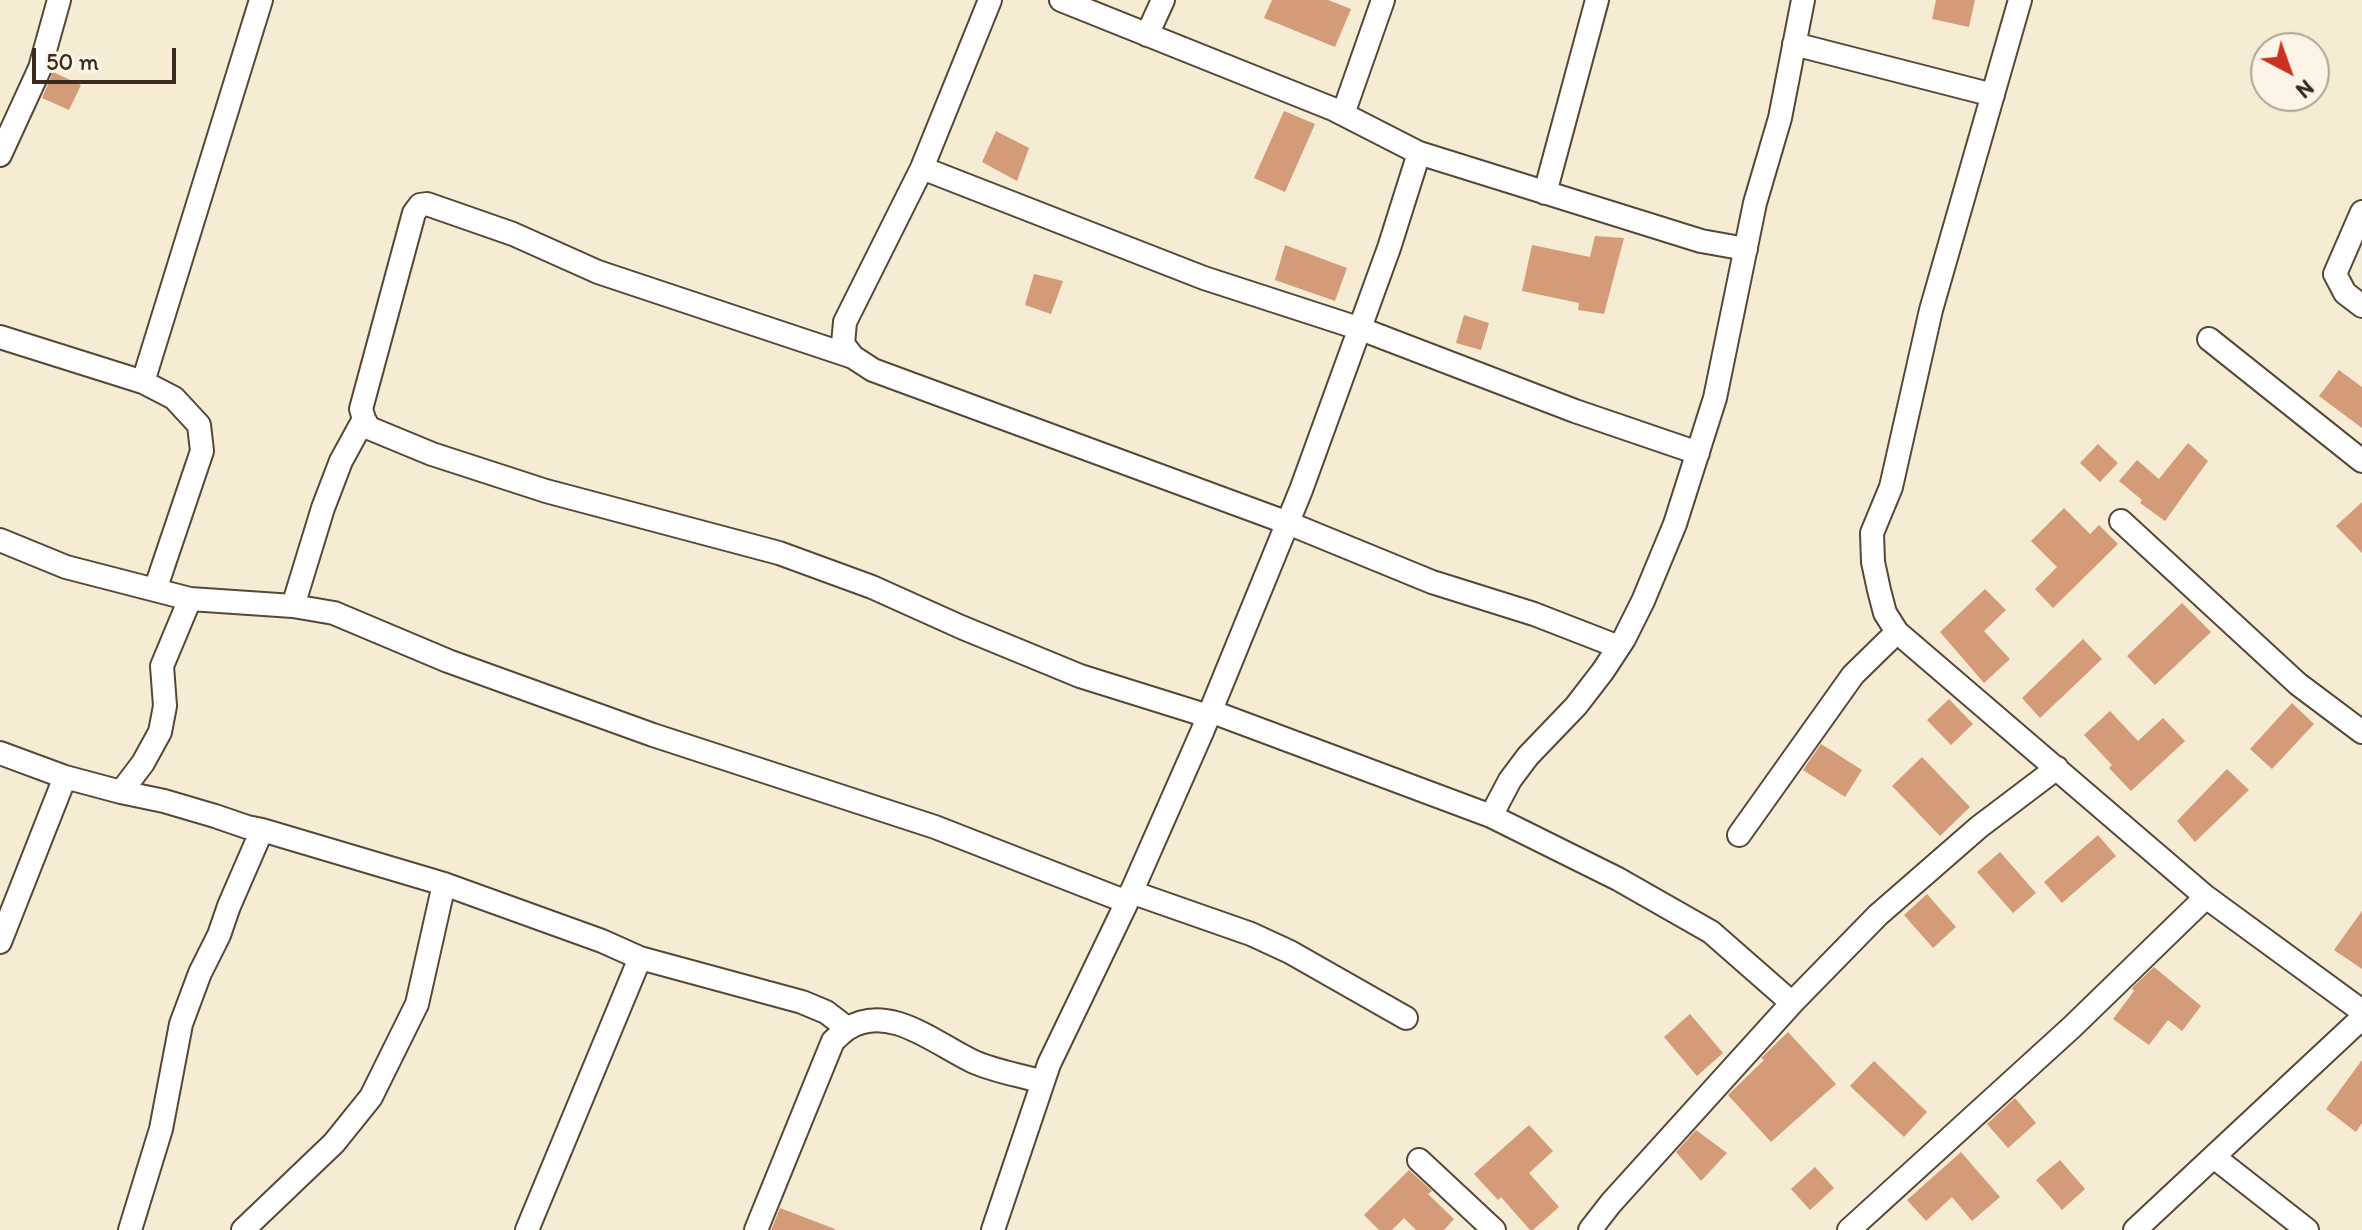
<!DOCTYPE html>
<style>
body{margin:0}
#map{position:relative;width:2362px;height:1230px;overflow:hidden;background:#f5ecd3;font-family:Itim,sans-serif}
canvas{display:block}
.north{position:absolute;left:2250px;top:32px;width:80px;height:80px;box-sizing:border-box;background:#fcf5e5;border:2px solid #afa495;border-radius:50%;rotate:139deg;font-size:22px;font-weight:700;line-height:32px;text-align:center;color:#3b2a1e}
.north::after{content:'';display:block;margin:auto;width:28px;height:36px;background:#c8321e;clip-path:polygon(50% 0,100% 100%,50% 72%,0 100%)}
.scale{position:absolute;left:32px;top:48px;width:144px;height:36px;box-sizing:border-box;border:4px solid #3b2a1e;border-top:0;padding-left:10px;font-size:24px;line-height:28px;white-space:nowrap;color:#3b2a1e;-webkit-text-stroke:6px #fcf5e5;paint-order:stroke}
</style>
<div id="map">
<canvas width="2362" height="1230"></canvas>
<div class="north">N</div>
<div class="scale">50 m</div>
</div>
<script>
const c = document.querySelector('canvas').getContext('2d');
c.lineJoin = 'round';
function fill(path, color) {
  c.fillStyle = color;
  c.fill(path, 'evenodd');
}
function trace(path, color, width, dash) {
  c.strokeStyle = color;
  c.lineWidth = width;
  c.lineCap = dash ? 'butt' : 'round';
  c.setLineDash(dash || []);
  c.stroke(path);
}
const building = new Path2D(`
 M 1272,0 L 1328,0 L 1351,9 L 1335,47 L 1264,18 Z
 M 1936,0 L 1975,0 L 1969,27 L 1932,19 Z
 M 53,72 L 81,85 L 69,110 L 42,98 Z
 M 1284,111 L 1315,124 L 1285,192 L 1254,178 Z
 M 996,131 L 1029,148 L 1017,181 L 982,162 Z
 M 1595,236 L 1624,238 L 1604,314 L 1578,310 L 1579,303 L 1522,291 L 1532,245 L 1590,257 Z
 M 1285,245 L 1347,268 L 1335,301 L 1275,280 Z
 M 1034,274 L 1063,281 L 1051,314 L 1025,305 Z
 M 1464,315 L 1489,323 L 1481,350 L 1456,343 Z
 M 2339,370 L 2362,387 L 2362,428 L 2319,396 Z
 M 2188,443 L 2208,461 L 2165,521 L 2140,503 L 2142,500 L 2119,481 L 2137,460 L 2159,479 Z
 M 2098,444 L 2118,463 L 2100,482 L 2080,463 Z
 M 2362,502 L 2362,553 L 2336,526 Z
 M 2064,508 L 2090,534 L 2099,525 L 2118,544 L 2053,608 L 2035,589 L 2057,567 L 2031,541 Z
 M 1985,589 L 2006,610 L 1984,631 L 2010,659 L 1984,683 L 1940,632 Z
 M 2182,603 L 2211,632 L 2155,685 L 2127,656 Z
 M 2083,639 L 2102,659 L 2040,718 L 2022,698 Z
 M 1949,699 L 1973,724 L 1951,745 L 1927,720 Z
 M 2292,703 L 2314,724 L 2272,769 L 2250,749 Z
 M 2110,711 L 2138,741 L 2163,718 L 2185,741 L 2131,791 L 2109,768 L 2112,765 L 2084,735 Z
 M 1821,744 L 1862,770 L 1845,797 L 1803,770 Z
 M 1922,757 L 1970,807 L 1940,836 L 1892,786 Z
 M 2227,769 L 2249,790 L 2195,842 L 2177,821 Z
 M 2098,835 L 2116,856 L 2062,903 L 2044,882 Z
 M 2000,852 L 2036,893 L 2013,913 L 1977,872 Z
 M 1927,894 L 1956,927 L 1933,948 L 1904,915 Z
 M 2362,911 L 2362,969 L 2334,950 Z
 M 2154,967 L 2201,1006 L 2182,1031 L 2168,1020 L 2149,1045 L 2113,1019 L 2134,991 L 2132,989 L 2134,986 Z
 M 1690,1014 L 1723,1053 L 1697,1076 L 1664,1037 Z
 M 1788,1032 L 1836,1084 L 1771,1142 L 1728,1095 L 1764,1060 L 1761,1058 Z
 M 2362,1060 L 2362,1123 L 2356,1132 L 2326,1109 Z
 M 1874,1061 L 1927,1112 L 1904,1137 L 1850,1086 Z
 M 2015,1098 L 2036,1123 L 2008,1148 L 1987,1124 Z
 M 1529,1125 L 1553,1151 L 1529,1173 L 1559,1207 L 1533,1230 L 1530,1230 L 1501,1197 L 1498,1200 L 1474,1174 Z
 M 1696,1130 L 1727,1153 L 1701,1181 L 1676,1152 Z
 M 1961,1152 L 2000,1197 L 1972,1221 L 1952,1197 L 1926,1221 L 1907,1200 Z
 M 2060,1160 L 2085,1189 L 2062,1210 L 2036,1180 Z
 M 1815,1167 L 1834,1188 L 1810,1210 L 1791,1189 Z
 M 1409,1170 L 1432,1191 L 1428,1194 L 1454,1219 L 1444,1230 L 1416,1230 L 1404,1218 L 1392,1230 L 1379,1230 L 1364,1215 Z
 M 780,1208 L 835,1229 L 835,1230 L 771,1230 Z`);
const street = new Path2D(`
 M 990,0 L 922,168 L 845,322 L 843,344 L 853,357 L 873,370 L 1288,523 L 1432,582 L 1534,614 L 1619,647
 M 1061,0 L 1333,109 L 1419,153 L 1701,241 L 1746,249
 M 2020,0 L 1931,310 L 1891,487 L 1872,533 L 1873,562 L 1879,590 L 1885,613 L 1897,632 L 2206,897 L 2362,1011
 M 1147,35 L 1163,0
 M 1794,44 L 1993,95
 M 1343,114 L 1383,0
 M 0,155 L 40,68 L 59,0
 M 922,168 L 1204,278 L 1361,329 L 1575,411 L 1698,453
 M 1545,193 L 1597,0
 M 2362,212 L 2335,274 L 2345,293 L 2362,306
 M 0,337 L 143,382 L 174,398 L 199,425 L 202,451 L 155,590
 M 2209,339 L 2362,461
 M 853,357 L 598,272 L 513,234 L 427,204 L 420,205 L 414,213 L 361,409 L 364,419 L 369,428 L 432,454 L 546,491 L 779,553 L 872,587 L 961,627 L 1080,676 L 1208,716
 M 143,382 L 261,0
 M 2121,521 L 2298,684 L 2362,732
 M 0,540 L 66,567 L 190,599 L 293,606 L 334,613 L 448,661 L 653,735 L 935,827 L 1127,902
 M 293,606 L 323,508 L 341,461 L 364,419
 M 1210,711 L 1491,816 L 1618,879 L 1711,932 L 1792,1003
 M 0,753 L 65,777 L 121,792 L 164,801 L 215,816 L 247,827 L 262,830 L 229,906 L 219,935 L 200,973 L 181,1024 L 161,1129 L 130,1230
 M 121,792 L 143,763 L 160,732 L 165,706 L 162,666 L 190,599
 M 1491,816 L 1510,780 L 1528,756 L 1576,706 L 1603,671 L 1624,639 L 1643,601 L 1675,524 L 1715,398 L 1755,203 L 1780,118 L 1803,0
 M 262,830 L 444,884 L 602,941 L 640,958 L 802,1002 L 826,1012 L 847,1028
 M 1739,835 L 1853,675 L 1897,632
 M 1131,892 L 1251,934 L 1290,952 L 1406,1018
 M 0,942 L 65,777
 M 2214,1157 L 2307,1230
 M 1419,1160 L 1494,1230
 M 243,1230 L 334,1143 L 371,1097 L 417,1004 L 444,884
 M 527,1230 L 640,958
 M 756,1230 L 833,1041 C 838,1037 842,1032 847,1029 C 888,1002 936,1044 972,1061 C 993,1071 1020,1075 1043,1082
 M 993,1230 L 1049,1064 L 1127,902 L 1202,732 L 1301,490 L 1389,248 L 1419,153
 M 1590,1230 L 1611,1203 L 1792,1003 L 1878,915 L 1979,827 L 2057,768
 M 1849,1230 L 2072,1027 L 2206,897
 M 2135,1230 L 2362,1018`);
fill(building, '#d39b78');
trace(street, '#574739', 26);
trace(street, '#fff', 22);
</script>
